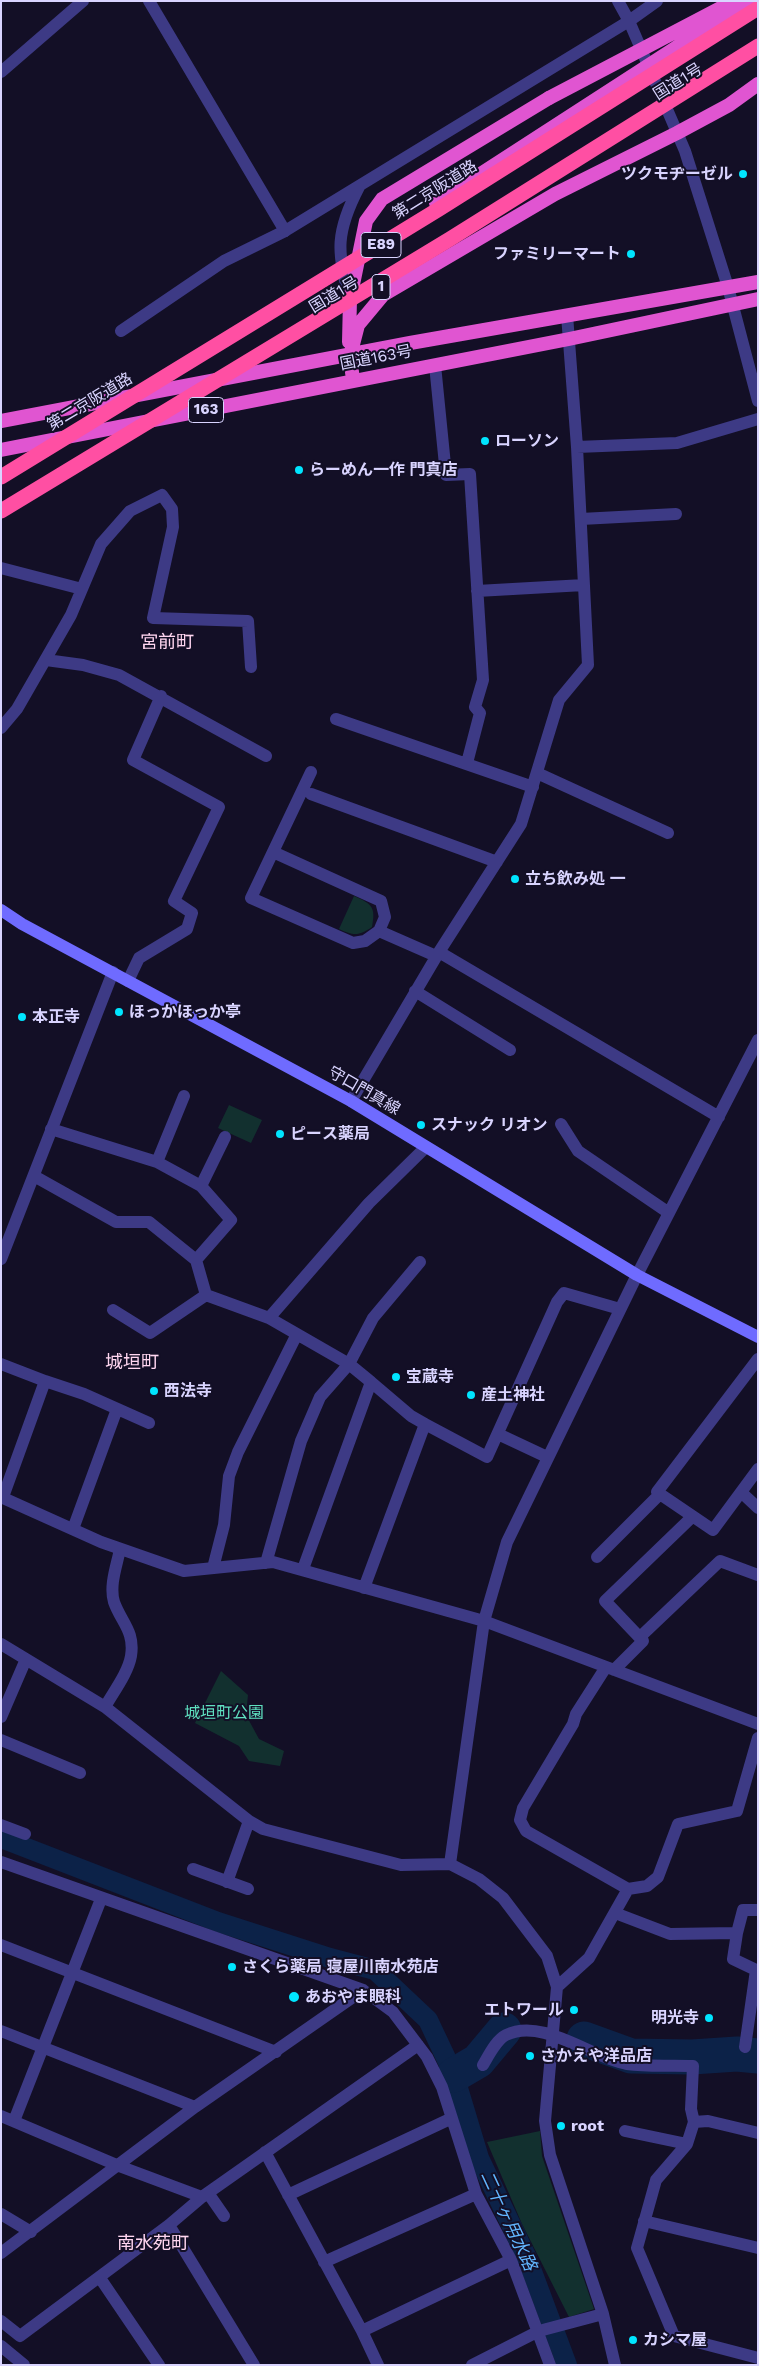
<!DOCTYPE html>
<meta charset="utf-8">
<style>
body{margin:0}
#map{position:relative;width:759px;height:2366px;overflow:hidden;background:#130f26;font-family:"Work Sans",sans-serif}
canvas{display:block}
.frame{position:absolute;inset:0;border:2px solid #d9d4ff;pointer-events:none}
</style>
<div id="map">
<canvas width="759" height="2366"></canvas>
<div class="frame"></div>
</div>
<script>
const c = document.querySelector('canvas').getContext('2d');
c.lineJoin = 'round';
function fill(path, color) {
  c.fillStyle = color;
  c.fill(path, 'evenodd');
}
function trace(path, color, width, dash) {
  c.strokeStyle = color;
  c.lineWidth = width;
  c.lineCap = dash ? 'butt' : 'round';
  c.setLineDash(dash || []);
  c.stroke(path);
}
function drawText(font, color, halo, rows, align = 'center') {
  c.font = font + ' "Work Sans","Noto Sans JP",sans-serif';
  c.lineWidth = 4;
  c.setLineDash([]);
  c.textBaseline = 'middle';
  c.strokeStyle = halo;
  c.fillStyle = color;
  for (const [text, x, y, turn = 0] of rows) {
    c.save();
    c.translate(x, y);
    c.rotate((+turn || 0) * Math.PI / 180);
    c.textAlign = isNaN(turn) ? turn : align;
    if (halo) c.strokeText(text, 0, 0);
    c.fillText(text, 0, 0);
    c.restore();
  }
}
const green = new Path2D(`
 M 354,896 C 372,904 376,907 372,927 C 359,936 354,936 339,929 Z
 M 229,1105 L 262,1120 L 251,1143 L 218,1128 Z
 M 221,1671 L 248,1695 L 246,1715 L 259,1739 L 284,1751 L 280,1766 L 249,1761 L 239,1746 L 195,1723 Z
 M 540,2131 L 542,2156 L 594,2309 L 569,2317 L 522,2224 L 487,2142 Z`);
const canal = new Path2D(`
 M 1,1838 L 218,1922 L 330,1958 L 375,1970 L 428,2020 L 454,2075 L 479,2158 L 527,2258 L 567,2365`);
const river = new Path2D(`
 M 584,2039 L 631,2056 L 692,2057 L 737,2054 L 758,2056
 M 454,2075 L 478,2061 L 504,2030`);
const minor = new Path2D(`
 M 1,72 L 83,1
 M 728,287 L 758,401
 M 121,331 L 224,261 L 285,231
 M 435,365 L 446,475 L 470,474 L 483,680 L 475,707 L 480,713 L 467,763
 M 577,447 L 677,443 L 758,419
 M 581,519 L 676,514
 M 1,568 L 82,589
 M 477,591 L 584,585
 M 46,660 L 83,665 L 119,675 L 266,756
 M 336,719 L 533,787
 M 1,728 L 17,709 L 71,615 L 101,544 L 130,511 L 162,495 L 172,509 L 173,527 L 153,618 L 248,621 L 251,667
 M 311,772 L 251,898 L 353,943 L 365,941 L 379,931 L 436,956
 M 537,773 L 668,833
 M 311,794 L 497,862
 M 273,852 L 381,901 L 385,917 L 379,931
 M 439,952 L 719,1117
 M 128,981 L 139,958 L 187,929 L 192,913 L 174,901 L 219,807 L 133,760 L 161,696
 M 415,991 L 510,1050
 M 351,1101 L 439,952 L 521,824 L 559,700 L 588,665 L 577,447 L 567,315
 M 561,1124 L 578,1151 L 669,1213
 M 51,1129 L 157,1162 L 201,1186 L 231,1220 L 196,1260
 M 157,1162 L 184,1096
 M 34,1176 L 116,1222 L 149,1222 L 196,1260 L 206,1295 L 269,1318 L 349,1364 L 371,1382 L 303,1569
 M 201,1186 L 225,1137
 M 1,1259 L 113,972
 M 113,1310 L 150,1333 L 206,1295
 M 269,1318 L 369,1203 L 426,1147
 M 758,1359 L 657,1492 L 713,1530 L 758,1469
 M 1,1364 L 45,1381 L 3,1497
 M 45,1381 L 84,1394 L 149,1423
 M 425,1424 L 487,1457 L 557,1302 L 564,1293 L 620,1309
 M 498,1434 L 547,1457
 M 741,1492 L 758,1508
 M 1,1497 L 101,1542 L 184,1571 L 273,1562 L 484,1621 L 758,1724
 M 73,1529 L 117,1409
 M 597,1557 L 660,1494
 M 266,1563 L 301,1441 L 320,1397 L 349,1364 L 373,1318 L 420,1262
 M 213,1568 L 224,1525 L 229,1476 L 238,1452 L 297,1334
 M 364,1588 L 425,1424 L 411,1416 L 371,1382
 M 640,1637 L 720,1561 L 758,1575
 M 1,1644 L 105,1707 L 249,1821 L 263,1829 L 401,1865 L 450,1864 L 479,1879 L 503,1898 L 547,1956 L 557,1987 L 545,2121 L 550,2155 L 603,2314 L 615,2365
 M 606,1667 L 576,1714 L 573,1724 L 523,1808 L 520,1820 L 526,1831 L 628,1889
 M 614,1670 L 643,1641 L 605,1601 L 692,1517
 M 105,1707 C 114,1691 128,1673 131,1656 C 135,1631 121,1622 114,1602 C 109,1585 117,1565 120,1549
 M 1,1717 L 26,1659
 M 1,1740 L 80,1773
 M 1,1825 L 25,1834
 M 1,1862 L 363,1990 L 393,2012 L 427,2057 L 442,2087 L 476,2194 L 511,2260 L 550,2365
 M 450,1864 L 484,1621 L 507,1542 L 637,1275 L 758,1040
 M 193,1869 L 248,1889
 M 227,1882 L 249,1821
 M 615,1913 L 670,1934 L 737,1933 L 743,1910 L 758,1910
 M 737,1933 L 733,1959 L 756,1970 L 745,2047
 M 1,1945 L 276,2052
 M 557,1987 L 589,1958 L 628,1889 L 647,1886 L 658,1877 L 678,1824 L 737,1811 L 758,1738
 M 1,2031 L 195,2107
 M 483,2065 C 489,2055 496,2040 506,2035 C 543,2017 591,2058 627,2064 C 648,2067 671,2065 693,2066 L 691,2109 L 694,2122
 M 1,2116 L 119,2166 L 202,2197
 M 14,2121 L 101,1899
 M 625,2131 L 687,2144
 M 758,2133 L 708,2121 L 694,2122 L 687,2144 L 656,2180 L 637,2248 L 674,2336 L 758,2358
 M 265,2152 L 362,2331 L 378,2365
 M 208,2193 L 224,2216
 M 288,2195 L 450,2119
 M 1,2214 L 31,2232
 M 644,2221 L 758,2248
 M 169,2225 L 254,2365
 M 1,2253 L 195,2107 L 363,1990
 M 324,2262 L 476,2194
 M 100,2278 L 159,2365
 M 1,2321 L 20,2336 L 169,2225 L 202,2197 L 418,2045
 M 362,2331 L 511,2260
 M 1,2346 L 24,2365
 M 472,2365 L 539,2331 L 603,2314`);
const tertiary = new Path2D(`
 M 149,1 L 285,231 L 629,21 L 657,1
 M 618,1 L 629,21 L 685,151 L 728,287
 M 350,299 C 336,252 336,231 359,187`);
const secondary = new Path2D(`
 M 1,910 L 22,924 L 351,1101 L 637,1275 L 758,1337`);
const trunk = new Path2D(`
 M 349,342 L 350,299 L 366,221 L 382,199 L 549,98
 M 353,380 L 350,356 L 358,325 L 383,295 L 555,194 L 677,133 L 729,105 L 758,84
 M 1,421 L 410,343 L 758,282
 M 1,450 L 569,339 L 758,299`);
const trunkBridge = new Path2D(`
 M 549,98 L 732,2
 M 436,203 L 748,1`);
const motorwayBridge = new Path2D(`
 M 1,477 L 439,209 L 758,8
 M 1,511 L 450,239 L 758,46`);
const markers = [
 [743,174,5,"#00e5ff"],
 [631,254,5,"#00e5ff"],
 [485,441,5,"#00e5ff"],
 [299,470,5,"#00e5ff"],
 [515,879,5,"#00e5ff"],
 [119,1012,5,"#00e5ff"],
 [22,1017,5,"#00e5ff"],
 [421,1125,5,"#00e5ff"],
 [280,1134,5,"#00e5ff"],
 [396,1377,5,"#00e5ff"],
 [154,1391,5,"#00e5ff"],
 [471,1395,5,"#00e5ff"],
 [232,1967,5,"#00e5ff"],
 [294,1997,6,"#00e5ff"],
 [574,2010,5,"#00e5ff"],
 [709,2018,5,"#00e5ff"],
 [530,2056,5,"#00e5ff"],
 [561,2126,5,"#00e5ff"],
 [633,2340,5,"#00e5ff"]
];
const shields = [
 [381,245,40],
 [381,287,18],
 [206,410,35]
];
const shieldNames = [
 ["E89",381,245],
 ["1",381,287],
 ["163",206,410]
];
const streetNames = [
 ["国道1号",678,82,-32],
 ["第二京阪道路",435,190,-32],
 ["国道1号",334,295,-31],
 ["国道163号",376,358,-11],
 ["第二京阪道路",90,402,-31],
 ["守口門真線",364,1091,30]
];
const poiNames = [
 ["ツクモヂーゼル",733,174,"right"],
 ["ファミリーマート",621,254,"right"],
 ["ローソン",495,441],
 ["らーめん一作 門真店",309,470],
 ["立ち飲み処 一",525,879],
 ["ほっかほっか亭",129,1012],
 ["本正寺",32,1017],
 ["スナック リオン",431,1125],
 ["ピース薬局",290,1134],
 ["宝蔵寺",406,1377],
 ["西法寺",164,1391],
 ["産土神社",481,1395],
 ["さくら薬局 寝屋川南水苑店",242,1967],
 ["あおやま眼科",305,1997],
 ["エトワール",564,2010,"right"],
 ["明光寺",699,2018,"right"],
 ["さかえや洋品店",540,2056],
 ["root",571,2126],
 ["カシマ屋",643,2340]
];
const parkNames = [
 ["城垣町公園",224,1713]
];
const neighbourhoodNames = [
 ["宮前町",167,643],
 ["城垣町",132,1363],
 ["南水苑町",153,2244]
];
const waterNames = [
 ["二十ヶ用水路",508,2221,65]
];
fill(green, '#12302f');
trace(canal, '#0c2248', 20);
trace(river, '#0c2248', 35);
trace(minor, '#3d3a85', 12);
trace(tertiary, '#3d3a85', 12);
trace(secondary, '#6f6bff', 12);
trace(trunk, '#e055d1', 14);
trace(trunkBridge, '#e055d1', 14);
trace(motorwayBridge, '#ff4fa3', 15);
for (const [x, y, r, color] of markers) {
  const dot = new Path2D();
  dot.arc(x, y, r, 0, 2 * Math.PI);
  c.fillStyle = color;
  c.fill(dot);
  trace(dot, '#130f26', 2);
}
for (const [x, y, w] of shields) {
  const box = new Path2D();
  box.roundRect(x - w / 2, y - 12.5, w, 25, 4);
  c.fillStyle = '#130f26';
  c.fill(box);
  trace(box, '#d9d4ff', 1);
}
drawText('bold 15px', '#d9d4ff', null, shieldNames);
drawText('16px', '#d9d4ff', '#130f26', streetNames);
drawText('bold 16px', '#d9d4ff', '#130f26', poiNames, 'left');
drawText('16px', '#5fe0c0', '#130f26', parkNames);
drawText('18px', '#ffd6f0', '#130f26', neighbourhoodNames);
drawText('italic 18px', '#62b6ff', '#130f26', waterNames);
</script>
